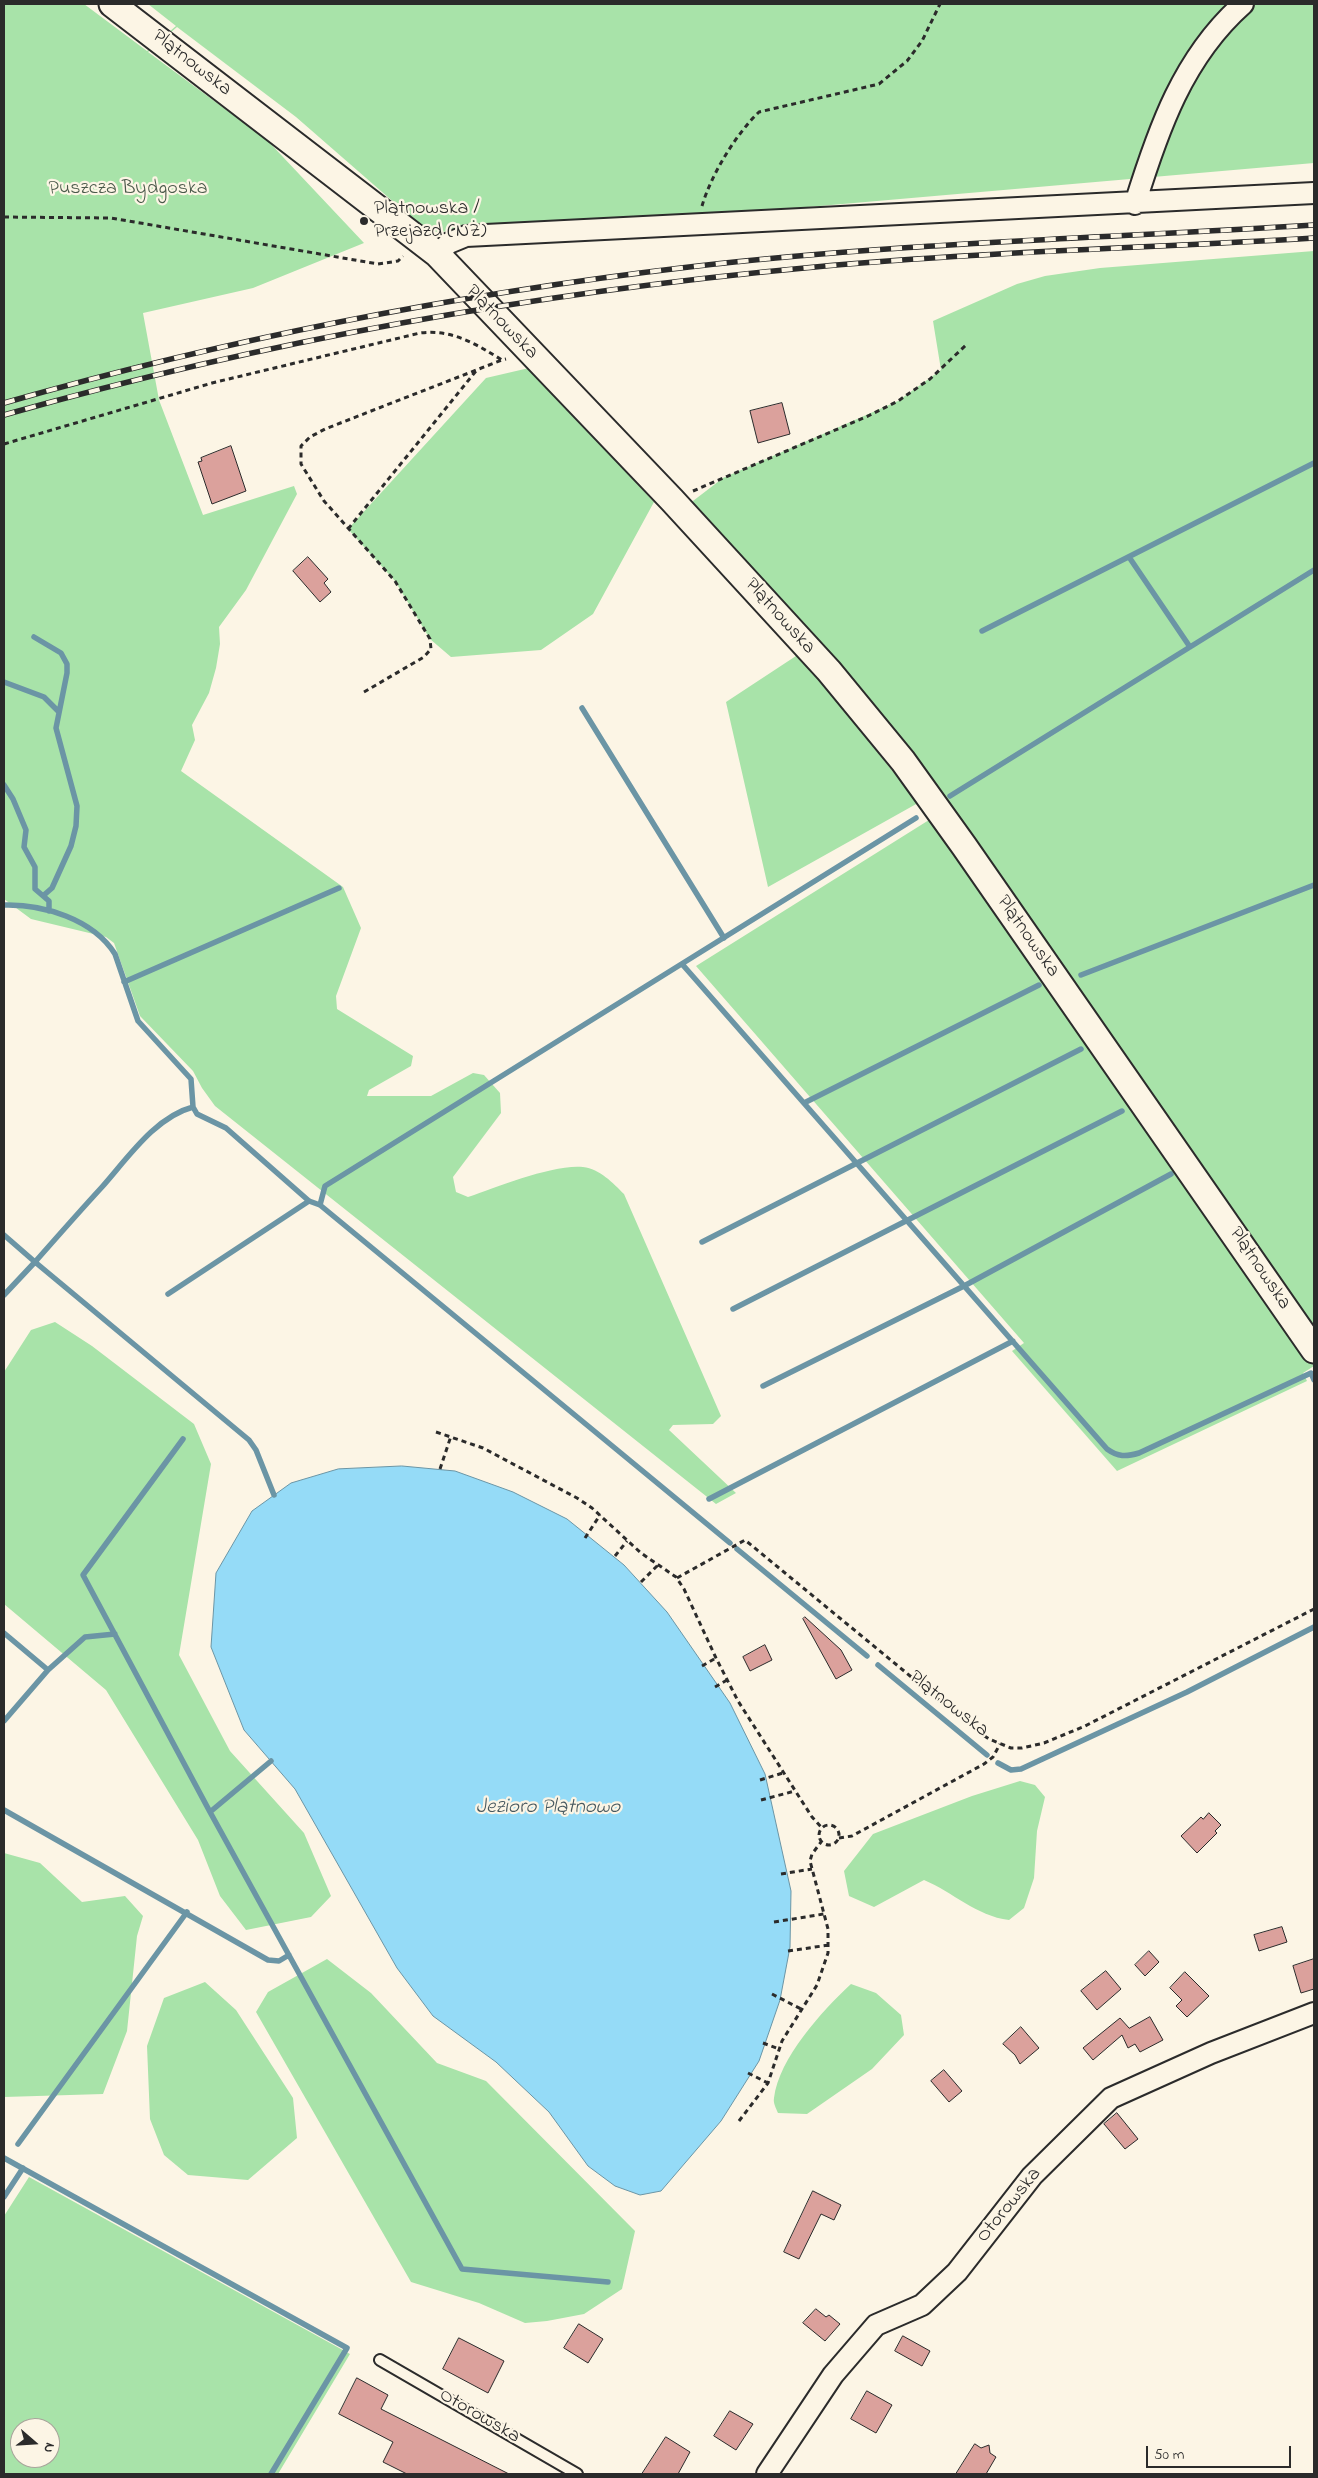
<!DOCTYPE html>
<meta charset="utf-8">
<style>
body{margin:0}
#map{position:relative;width:1318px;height:2478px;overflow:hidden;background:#fcf5e5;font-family:"Indie Flower",sans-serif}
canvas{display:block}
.frame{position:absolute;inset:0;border:5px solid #2b2b2b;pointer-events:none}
.north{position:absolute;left:10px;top:2418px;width:50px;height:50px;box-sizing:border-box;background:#fcf5e5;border:1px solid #a8a49b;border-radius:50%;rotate:109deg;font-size:14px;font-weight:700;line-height:20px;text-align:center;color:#2b2b2b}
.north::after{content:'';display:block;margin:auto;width:18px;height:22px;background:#2b2b2b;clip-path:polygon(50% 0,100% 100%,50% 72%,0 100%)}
.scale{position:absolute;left:1146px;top:2446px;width:145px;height:22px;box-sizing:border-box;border:2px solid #2b2b2b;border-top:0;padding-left:6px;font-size:15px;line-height:18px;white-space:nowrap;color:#2b2b2b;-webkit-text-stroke:4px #fcf5e5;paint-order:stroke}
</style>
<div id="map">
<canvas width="1318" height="2478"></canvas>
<div class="frame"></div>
<div class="north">N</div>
<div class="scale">50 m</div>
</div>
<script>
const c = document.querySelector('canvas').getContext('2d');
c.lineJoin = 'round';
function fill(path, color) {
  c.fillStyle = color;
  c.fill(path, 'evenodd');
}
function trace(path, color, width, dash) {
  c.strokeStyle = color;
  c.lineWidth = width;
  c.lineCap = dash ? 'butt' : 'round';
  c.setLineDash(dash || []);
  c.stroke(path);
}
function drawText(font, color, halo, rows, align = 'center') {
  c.font = font + ' "Indie Flower",sans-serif';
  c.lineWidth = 4.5;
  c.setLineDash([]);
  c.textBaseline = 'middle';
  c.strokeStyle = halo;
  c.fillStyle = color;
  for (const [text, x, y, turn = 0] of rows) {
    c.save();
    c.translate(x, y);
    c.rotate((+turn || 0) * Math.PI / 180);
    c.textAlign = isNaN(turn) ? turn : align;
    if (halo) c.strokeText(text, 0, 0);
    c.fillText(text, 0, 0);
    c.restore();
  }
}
const green = new Path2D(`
 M 4,4 L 84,4 L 147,51 L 176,26 L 148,4 L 1314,4 L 1314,163 L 555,229 L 428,232 L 296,117 L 177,27 L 148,52 L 267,140 L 364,243 L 253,288 L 143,313 L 159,400 L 203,515 L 294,486 L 297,494 L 246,590 L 219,627 L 220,644 L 216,668 L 209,693 L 192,725 L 195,740 L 181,771 L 343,887 L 361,928 L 336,996 L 337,1009 L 413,1056 L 411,1066 L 369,1090 L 367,1096 L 431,1096 L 473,1073 L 484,1075 L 500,1093 L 501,1113 L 453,1177 L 456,1192 L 468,1197 C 498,1187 553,1164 583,1167 C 600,1169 613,1183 624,1194 L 721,1416 L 713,1424 L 673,1425 L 669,1430 L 736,1493 L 716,1504 L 215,1106 L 202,1088 L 193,1071 L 140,1016 L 114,943 L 106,937 L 31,919 L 4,899 Z
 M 1314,251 L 1314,1335 L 1070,988 L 689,504 L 723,478 L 898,401 L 941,370 L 933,321 L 1017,284 L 1045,276 L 1100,268 Z
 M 529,368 L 654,502 L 593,614 L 541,650 L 451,657 L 430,639 L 395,581 L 348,529 L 486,378 Z
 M 799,654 L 918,803 L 768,887 L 726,702 Z
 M 929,820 L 1195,1190 L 1314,1366 L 1303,1373 L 1307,1381 L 1117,1471 L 1012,1351 L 1024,1343 L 696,966 Z
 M 55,1322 L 92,1346 L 194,1424 L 211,1464 L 179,1655 L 230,1751 L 304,1833 L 331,1896 L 311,1917 L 246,1930 L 220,1896 L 198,1840 L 106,1690 L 4,1604 L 4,1372 L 31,1330 Z
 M 1020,1781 L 1035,1785 L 1045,1797 L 1037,1831 L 1034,1878 L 1024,1908 L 1009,1920 C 976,1916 953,1892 924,1880 L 874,1907 L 849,1896 L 844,1871 L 873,1834 L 972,1796 Z
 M 4,1853 L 40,1863 L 82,1902 L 125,1896 L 143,1916 L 137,1936 L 127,2031 L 103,2094 L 4,2097 Z
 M 327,1959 L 371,1993 L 437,2063 L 486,2081 L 635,2231 L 622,2289 L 584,2314 L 547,2321 L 525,2323 L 479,2303 L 411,2282 L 256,2012 L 268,1992 Z
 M 205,1982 L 236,2010 L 293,2098 L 297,2138 L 248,2180 L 188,2175 L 164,2155 L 150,2119 L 147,2046 L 164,1998 Z
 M 851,1984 L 876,1993 L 901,2015 L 904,2035 L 872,2069 L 807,2114 L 778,2113 C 776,2108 773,2103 774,2098 C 779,2058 822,2011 851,1984 Z
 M 29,2177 L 350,2354 L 278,2474 L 4,2474 L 4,2216 ZM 20,2428 L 50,2428 L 50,2458 L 20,2458 Z`);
const water = new Path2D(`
 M 402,1466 L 455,1471 L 513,1492 L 567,1519 L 624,1565 L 667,1612 L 730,1703 L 765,1774 L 791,1891 L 790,1947 L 780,2000 L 759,2061 L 721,2121 L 661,2191 L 640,2195 L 615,2186 L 588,2166 L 549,2112 L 496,2062 L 433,2016 L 397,1968 L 295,1789 L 244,1730 L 211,1647 L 216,1573 L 252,1511 L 291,1483 L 338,1469 Z`);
const stream = new Path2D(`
 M 1129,557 L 1190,647
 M 982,631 L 1314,463
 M 34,637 L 61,653 L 67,664 L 67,673 L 56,728 L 77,806 L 76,826 L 71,846 L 52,888 L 44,895
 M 4,682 L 44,697 L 58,711
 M 582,708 L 724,938
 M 4,785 L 13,799 L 26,830 L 24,847 L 35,867 L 35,889 L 49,901 L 49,911
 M 950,796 L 1314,570
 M 4,905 C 43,904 93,919 115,954 L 138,1021 L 191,1079 L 193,1107 L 197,1114 L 226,1128 L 309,1201 L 320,1205 L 730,1543
 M 682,964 L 1107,1449 C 1118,1457 1126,1457 1139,1453 L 1311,1373 L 1314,1380
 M 1081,975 L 1314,885
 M 124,982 L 339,888
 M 804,1103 L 1039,985
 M 320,1205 L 325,1186 L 916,818
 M 4,1235 L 35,1262 C 57,1237 79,1212 102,1187 C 127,1159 155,1117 193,1107
 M 702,1242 L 1081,1049
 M 168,1294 L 309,1201
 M 4,1295 L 35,1262 L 249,1440 L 256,1450 L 274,1495
 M 733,1309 L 1122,1111
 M 763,1386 L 964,1286 L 1171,1174
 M 183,1439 L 83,1575 L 210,1812 L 271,1761
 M 709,1499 L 1013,1341
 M 737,1549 L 867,1656
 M 4,1633 L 48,1670 L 4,1721
 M 878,1665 L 987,1755
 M 48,1670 L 85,1637 L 115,1634
 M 998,1763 L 1011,1770 L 1021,1769 L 1187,1692 L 1314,1627
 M 4,1810 L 268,1960 L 279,1961 L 289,1955
 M 210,1812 L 462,2269 L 608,2282
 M 18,2144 L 187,1912
 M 4,2158 L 347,2348 L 271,2474
 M 4,2197 L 23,2168`);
const building = new Path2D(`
 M 782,403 L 790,434 L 758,443 L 750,411 Z
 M 231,446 L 246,491 L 212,504 L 198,462 L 202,461 L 201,458 Z
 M 308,557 L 328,579 L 324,583 L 331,592 L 320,602 L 293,571 Z
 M 805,1617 L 841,1650 L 852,1670 L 836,1679 L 803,1619 Z
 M 765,1645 L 772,1660 L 750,1671 L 743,1657 Z
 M 1209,1813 L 1221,1825 L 1215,1831 L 1217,1833 L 1197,1853 L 1181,1836 L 1201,1817 L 1203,1819 Z
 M 1282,1927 L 1287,1942 L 1259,1951 L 1254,1935 Z
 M 1149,1951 L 1159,1962 L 1145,1976 L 1135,1965 Z
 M 1314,1959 L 1314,1989 L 1301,1993 L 1293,1966 Z
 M 1106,1971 L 1121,1989 L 1097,2010 L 1081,1991 Z
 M 1185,1972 L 1209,1996 L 1187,2017 L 1176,2006 L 1182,2000 L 1170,1988 Z
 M 1150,2017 L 1163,2040 L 1140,2052 L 1135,2044 L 1128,2048 L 1122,2035 L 1093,2060 L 1083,2048 L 1120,2018 L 1129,2028 Z
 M 1021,2027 L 1039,2048 L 1020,2064 L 1015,2055 L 1003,2044 Z
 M 944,2070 L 962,2091 L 949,2102 L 931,2081 Z
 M 1117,2113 L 1138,2139 L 1125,2149 L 1104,2124 Z
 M 813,2191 L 841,2205 L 834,2220 L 821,2214 L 799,2259 L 784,2252 Z
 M 816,2309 L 826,2317 L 829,2315 L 840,2324 L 825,2341 L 803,2323 Z
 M 579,2324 L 603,2339 L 588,2363 L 564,2348 Z
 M 903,2336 L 930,2351 L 922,2366 L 895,2351 Z
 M 459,2338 L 504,2361 L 488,2393 L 443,2369 Z
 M 357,2378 L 388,2395 L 381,2409 L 509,2474 L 407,2474 L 383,2462 L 393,2442 L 339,2414 Z
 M 867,2391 L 892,2405 L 876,2433 L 851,2419 Z
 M 730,2411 L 753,2424 L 736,2450 L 714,2436 Z
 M 666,2437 L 690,2452 L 678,2474 L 642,2474 Z
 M 975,2444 L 981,2448 L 989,2445 L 990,2453 L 996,2457 L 986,2474 L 956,2474 Z`);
const path = new Path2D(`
 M 702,206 C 711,175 736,134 759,112 L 879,84 L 907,61 L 922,41 L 940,4
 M 4,217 L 111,218 L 378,264 L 398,261 L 403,256
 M 4,444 L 212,383 L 420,333 C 452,329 476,344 502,360 L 506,359
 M 693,491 L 868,416 L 898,401 L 930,379 L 966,345
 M 348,529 L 476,371
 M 364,692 L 424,657 L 431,649 L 430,639 L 395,581 L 324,501 L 301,464 L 301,446 L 310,437 L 325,429 L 502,360
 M 436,1432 L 483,1448 L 577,1498 L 592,1508 L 641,1553 L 676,1577 L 684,1589 L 716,1658 L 738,1701 L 812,1817 L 822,1828
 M 440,1469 L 451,1436
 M 585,1538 L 600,1515
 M 615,1556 L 627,1541
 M 677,1578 L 745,1540 L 977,1731 L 989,1739 L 1011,1748 L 1022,1748 L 1044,1743 L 1085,1726 L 1314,1609
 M 641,1582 L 658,1565
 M 702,1666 L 716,1658
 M 715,1687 L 727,1680
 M 760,1780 L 783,1773
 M 761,1800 L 795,1791
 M819 1835a10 10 0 1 1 20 0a10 10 0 1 1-20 0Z
 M 839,1838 L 852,1836 L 984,1764 L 993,1757 L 1000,1744
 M 781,1874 L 812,1869
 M 774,1922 L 824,1914
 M 788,1951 L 829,1945
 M 772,1994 L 801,2009
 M 763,2043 L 779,2049
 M 748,2073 L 768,2083
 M 739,2121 L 768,2083 L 782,2041 L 817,1985 L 828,1953 L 828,1929 L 810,1861 L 812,1854 L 821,1842`);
const service = new Path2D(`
 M 380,2360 L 577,2474`);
const minor = new Path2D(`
 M 1135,204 C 1158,130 1183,57 1243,4
 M 437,254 L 449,243 L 466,236 L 1314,193
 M 767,2474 L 833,2375 L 876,2325 L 922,2305 L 957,2272 L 1032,2176 L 1111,2098 L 1211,2053 L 1314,2013`);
const tertiary = new Path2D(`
 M 112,4 L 437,254 L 672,500 L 829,671 L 903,761 L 964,846 L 1314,1350`);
const rail = new Path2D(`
 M 4,403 C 228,339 458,294 689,267 C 897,243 1106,238 1314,225
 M 4,415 C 269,340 541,292 815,267 C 981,252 1148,248 1314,238`);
const markers = [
 [364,221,5,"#2b2b2b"]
];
const streetNames = [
 ["Plątnowska",191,64,38],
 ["Plątnowska",501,323,46],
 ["Plątnowska",779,617,48],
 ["Plątnowska",1027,937,55],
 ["Plątnowska",1259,1269,56],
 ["Plątnowska",948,1705,38],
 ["Otorowska",1010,2206,-51],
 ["Otorowska",479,2417,30]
];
const parkNames = [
 ["Puszcza Bydgoska",128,190]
];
const poiNames = [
 ["Plątnowska /",374,210],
 ["Przejazd (NŻ)",374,233]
];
const waterNames = [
 ["Jezioro Plątnowo",548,1809]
];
fill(green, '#a8e3a9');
fill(water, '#95dbf7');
trace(water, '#6b95a5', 1);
trace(stream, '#6b95a5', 5.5);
fill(building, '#dba19c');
trace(building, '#2b2b2b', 1);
trace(service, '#2b2b2b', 14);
trace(minor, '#2b2b2b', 24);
trace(tertiary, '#2b2b2b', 29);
trace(path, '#2b2b2b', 3, [5, 4]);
trace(service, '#fcf5e5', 10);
trace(minor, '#fcf5e5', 20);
trace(tertiary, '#fcf5e5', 25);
trace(rail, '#2b2b2b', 5.5);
trace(rail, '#fcf5e5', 4, [11]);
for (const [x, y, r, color] of markers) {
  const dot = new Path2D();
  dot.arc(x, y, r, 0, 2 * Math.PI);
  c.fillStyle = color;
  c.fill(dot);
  trace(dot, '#fcf5e5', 2);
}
drawText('20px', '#2b2b2b', '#fcf5e5', streetNames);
drawText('20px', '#4a594a', '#fcf5e5', parkNames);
drawText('20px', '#2b2b2b', '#fcf5e5', poiNames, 'left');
drawText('italic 21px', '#46575e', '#fcf5e5', waterNames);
</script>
